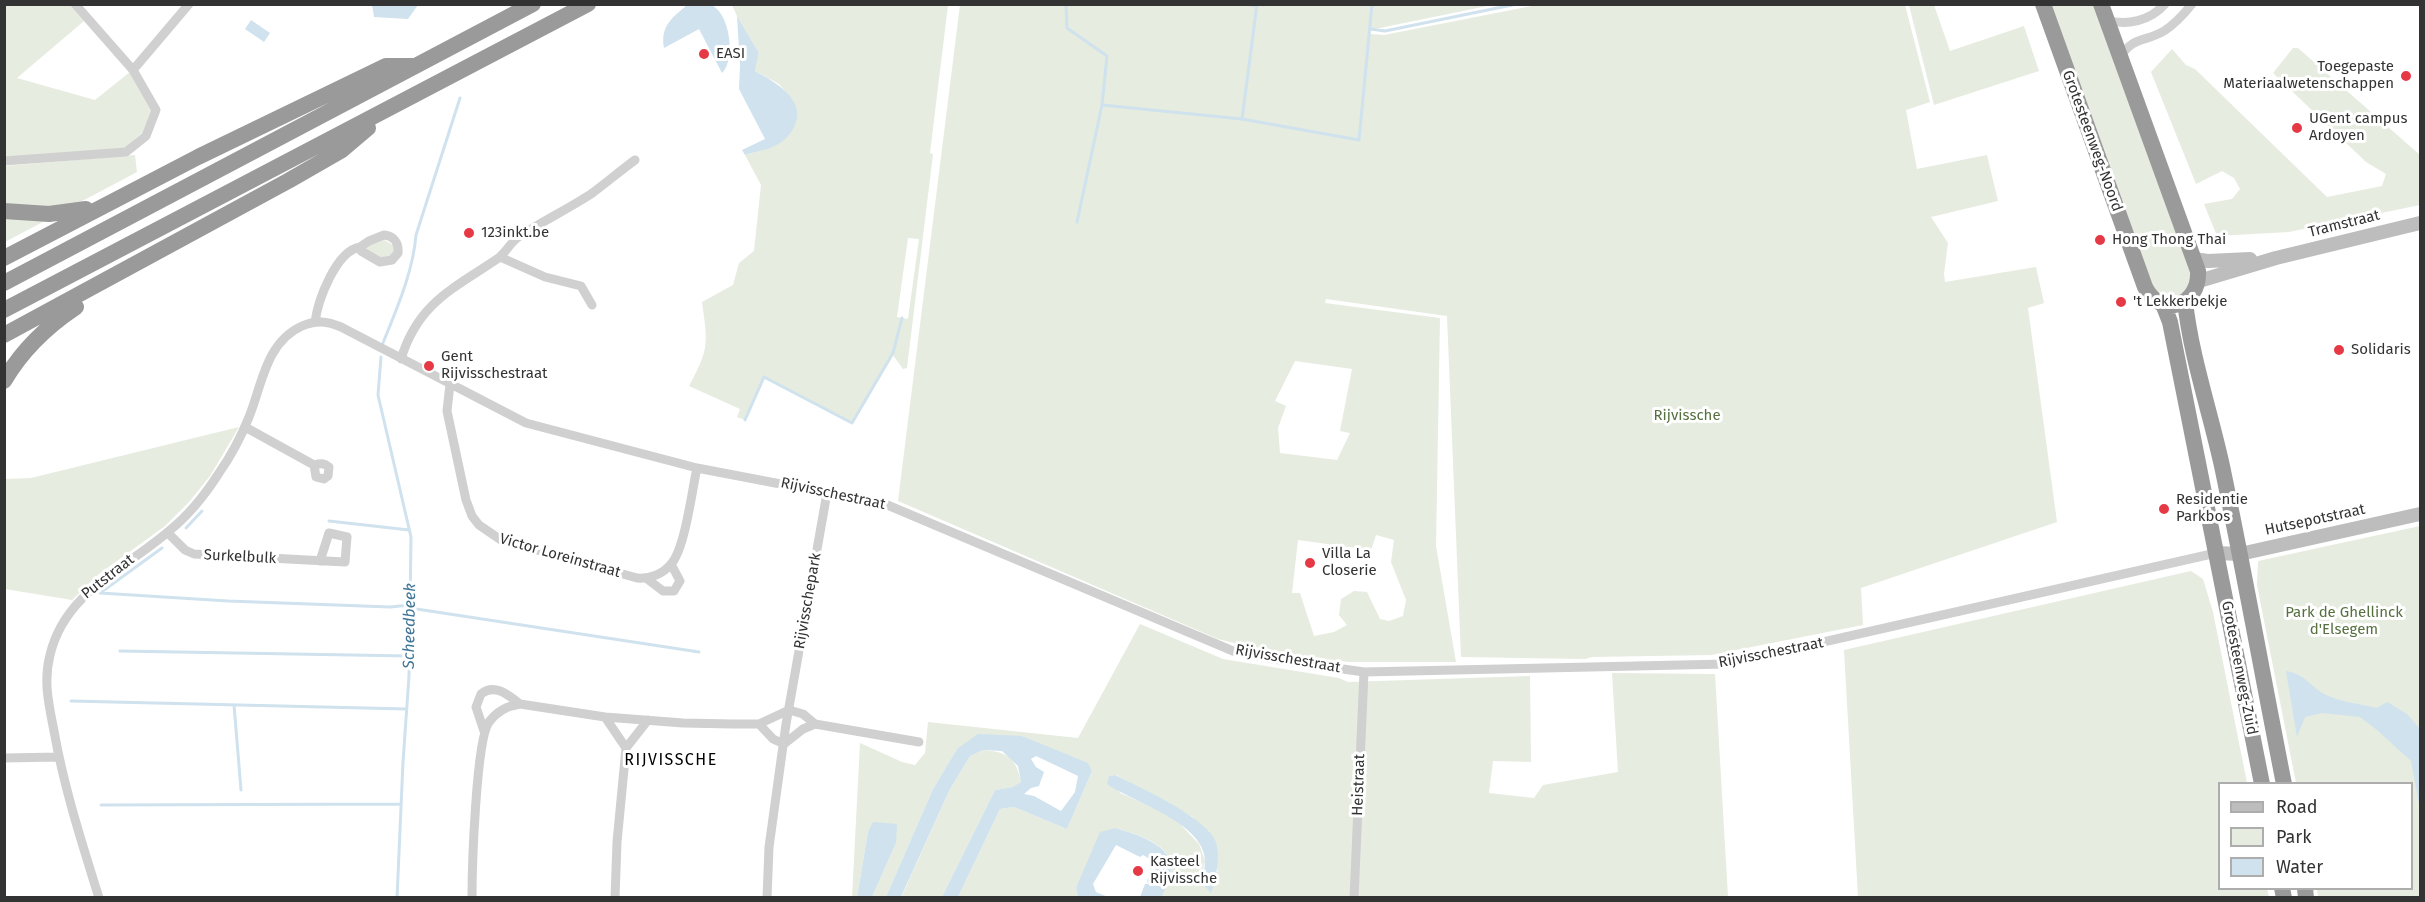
<!DOCTYPE html>
<style>
body{margin:0}
#map{position:relative;width:2425px;height:902px;overflow:hidden;background:#fff;font-family:"Fira Sans",sans-serif}
canvas{display:block}
.frame{position:absolute;inset:0;border:6px solid #333;pointer-events:none}
.legend{position:absolute;left:2218px;top:782px;width:195px;height:108px;box-sizing:border-box;background:#fff;border:2px solid #adadad;margin:0;padding:8px 10px;list-style:none;font-size:18px;color:#333}
.legend li{display:flex;align-items:center;gap:12px;height:30px}
.legend b{width:30px;border:2px solid #adadad}
</style>
<div id="map">
<canvas width="2425" height="902"></canvas>
<div class="frame"></div>
<ul class="legend">
<li><b style="height:8px;background:#bdbdbd"></b>Road</li>
<li><b style="height:16px;background:#e6ecdf"></b>Park</li>
<li><b style="height:16px;background:#cfe2ee"></b>Water</li>
</ul>
</div>
<script>
const c = document.querySelector('canvas').getContext('2d');
c.lineJoin = 'round';
function fill(path, color) {
  c.fillStyle = color;
  c.fill(path, 'evenodd');
}
function trace(path, color, width, dash) {
  c.strokeStyle = color;
  c.lineWidth = width;
  c.lineCap = dash ? 'butt' : 'round';
  c.setLineDash(dash || []);
  c.stroke(path);
}
function drawText(font, color, halo, rows, align = 'center') {
  c.font = font + ' "Fira Sans",sans-serif';
  c.lineWidth = 6;
  c.setLineDash([]);
  c.textBaseline = 'middle';
  c.strokeStyle = halo;
  c.fillStyle = color;
  for (const [text, x, y, turn = 0] of rows) {
    c.save();
    c.translate(x, y);
    c.rotate((+turn || 0) * Math.PI / 180);
    c.textAlign = isNaN(turn) ? turn : align;
    if (halo) c.strokeText(text, 0, 0);
    c.fillText(text, 0, 0);
    c.restore();
  }
}
const green = new Path2D(`
 M 5,5 L 70,5 L 84,21 L 17,78 L 95,100 L 130,72 L 152,109 L 143,132 L 123,149 L 5,159 Z
 M 732,5 L 948,5 L 930,153 L 933,154 L 907,368 L 903,369 L 892,354 L 852,423 L 765,378 L 762,380 L 745,420 L 737,417 L 740,409 L 689,386 C 709,349 708,344 702,302 L 733,285 L 739,263 L 754,251 L 761,185 L 745,155 L 768,148 L 794,102 L 779,84 L 755,71 L 759,53 L 737,16 ZM 908,238 L 919,239 L 908,319 L 897,317 Z
 M 960,5 L 1492,5 L 1370,30 L 1370,34 L 1384,35 L 1537,5 L 1905,5 L 1930,102 L 1906,110 L 1917,169 L 1987,155 L 1998,201 L 1931,217 L 1948,243 L 1944,274 L 1945,282 L 2036,267 L 2044,303 L 2028,308 L 2057,522 L 1861,588 L 1863,625 L 1711,655 L 1592,657 L 1585,659 L 1461,657 L 1447,316 L 1326,299 L 1325,303 L 1440,318 L 1436,546 L 1456,662 L 1349,662 L 1270,652 L 1218,639 L 898,501 ZM 1295,361 L 1352,369 L 1340,431 L 1350,433 L 1337,460 L 1280,453 L 1278,428 L 1286,406 L 1275,401 ZM 1376,535 L 1394,540 L 1391,562 L 1406,600 L 1403,616 L 1389,621 L 1380,619 L 1367,592 L 1354,591 L 1341,599 L 1339,615 L 1347,625 L 1334,632 L 1314,636 L 1300,593 L 1292,593 L 1298,540 L 1371,550 Z
 M 1909,5 L 1934,5 L 1950,51 L 2024,26 L 2039,71 L 1934,105 Z
 M 2049,5 L 2094,5 L 2192,274 C 2187,299 2175,302 2154,289 Z
 M 2293,48 L 2298,48 L 2420,155 L 2420,205 L 2289,232 L 2217,236 L 2204,204 L 2232,199 L 2240,189 L 2234,178 L 2222,171 L 2196,184 L 2151,72 L 2172,49 L 2186,65 L 2195,69 L 2327,197 L 2382,186 L 2386,174 L 2366,162 L 2273,73 Z
 M 135,155 L 137,172 L 5,242 L 5,166 Z
 M 384,240 L 395,246 L 395,251 L 388,259 L 376,257 L 365,250 L 368,246 Z
 M 239,427 L 210,476 L 189,502 L 165,526 L 99,574 L 72,600 L 5,589 L 5,479 L 31,478 Z
 M 2420,526 L 2420,897 L 2318,897 L 2317,889 L 2412,888 L 2412,784 L 2296,783 L 2257,585 L 2258,561 Z
 M 2191,571 L 2203,579 L 2213,612 L 2247,783 L 2220,784 L 2220,888 L 2267,889 L 2269,897 L 1858,897 L 1844,650 Z
 M 1140,624 L 1223,659 L 1339,678 L 1348,682 L 1530,676 L 1531,762 L 1493,761 L 1489,793 L 1534,798 L 1543,785 L 1618,772 L 1612,673 L 1715,674 L 1728,897 L 1162,897 C 1165,888 1172,875 1171,866 C 1169,842 1134,834 1116,828 L 1076,888 L 1078,897 L 958,897 L 1000,809 L 1014,807 L 1067,829 L 1092,771 L 1022,736 L 957,749 L 933,789 L 886,897 L 872,897 L 896,843 L 868,832 L 857,897 L 852,898 L 860,743 L 902,762 L 915,765 L 925,753 L 928,722 L 1078,738 ZM 1116,775 L 1193,817 L 1218,871 L 1201,882 L 1205,861 L 1199,844 L 1178,822 L 1162,811 L 1120,793 L 1109,776 Z
 M 983,750 C 1007,752 1016,757 1021,782 L 1014,787 L 995,790 L 942,897 L 901,898 L 949,791 L 970,756 Z`);
const water = new Path2D(`
 M 372,5 L 372,4 L 418,5 L 408,19 L 374,17 Z
 M 687,5 C 694,4 705,3 711,5 C 730,12 736,60 722,73 L 699,29 L 664,48 C 660,26 672,18 687,5 Z
 M 737,16 L 759,53 L 755,71 C 775,82 806,99 795,125 C 793,130 788,137 784,140 C 774,149 757,151 745,155 L 742,150 L 765,139 L 739,89 L 740,66 Z
 M 251,20 L 270,33 L 264,42 L 245,29 Z
 M 2286,671 C 2306,674 2310,687 2326,695 C 2342,702 2360,704 2377,708 L 2387,702 L 2407,714 L 2420,729 L 2420,809 L 2411,761 L 2377,730 L 2360,717 L 2322,713 L 2305,717 L 2297,737 Z
 M 978,734 L 1022,736 L 1088,763 L 1092,771 L 1067,829 L 1014,807 L 1000,809 L 958,897 L 942,897 L 995,790 L 1013,787 L 1021,782 L 1018,766 L 1002,751 L 983,750 L 970,756 L 949,791 L 901,897 L 886,897 L 933,789 L 957,749 ZM 1036,756 L 1078,776 L 1075,792 L 1061,811 L 1034,796 L 1024,794 L 1031,788 L 1039,786 L 1044,772 L 1036,767 L 1031,759 Z
 M 1115,775 C 1141,788 1199,814 1214,838 C 1222,853 1216,879 1211,893 L 1201,882 C 1202,876 1205,869 1205,863 C 1207,823 1132,802 1107,784 L 1109,776 Z
 M 873,822 L 897,824 L 896,843 L 872,897 L 857,897 L 868,832 Z
 M 1116,828 C 1134,834 1169,843 1171,866 C 1172,875 1165,889 1162,897 L 1140,897 L 1145,884 L 1149,884 L 1147,881 L 1149,877 L 1151,878 L 1155,874 L 1156,870 L 1153,866 L 1155,862 L 1143,855 L 1140,857 L 1116,845 L 1093,884 L 1096,892 L 1108,897 L 1078,897 L 1076,888 L 1100,832 Z`);
const stream = new Path2D(`
 M 1066,4 L 1067,28 L 1107,56 L 1102,105 L 1242,119 L 1359,140 L 1372,4
 M 1246,4 L 1256,6
 M 1370,29 L 1385,31 L 1517,4
 M 1242,119 L 1257,4
 M 1077,222 L 1102,105
 M 383,343 C 397,308 413,272 416,235 L 460,98
 M 381,357 L 378,395 L 411,537 L 409,676 L 403,762 L 397,898
 M 745,420 L 764,377 L 852,423 L 893,353 L 902,318
 M 329,521 L 409,530
 M 186,528 L 202,511
 M 162,548 L 100,593 L 228,601 L 390,607 L 410,605
 M 410,608 L 699,652
 M 120,651 L 409,656
 M 71,701 L 407,709
 M 234,705 L 241,790
 M 101,805 L 401,804`);
const street = new Path2D(`
 M 2106,20 C 2127,26 2150,21 2165,4
 M 2120,58 C 2132,36 2146,42 2164,31 C 2175,24 2184,14 2192,4
 M 133,70 L 189,4
 M 4,161 L 126,152 L 146,136 L 156,110 L 133,70 L 75,4
 M 384,235 C 394,236 399,243 398,253 L 392,260 L 380,262 L 361,251 L 360,247 L 369,241 Z
 M 500,257 L 545,277 L 581,286 L 592,305
 M 315,322 C 318,300 336,251 360,247
 M 401,359 C 418,303 453,289 497,259 C 506,253 510,242 520,236 C 543,221 568,209 591,194 C 606,183 620,171 635,160
 M 450,384 L 447,411 L 466,500 L 472,516 L 479,525 L 501,540 L 637,578 C 650,579 663,574 671,564 C 685,549 692,490 697,468
 M 245,427 L 314,465 L 316,477 L 324,479 L 328,476 L 329,467 C 324,463 321,463 314,465
 M 168,533 L 185,550 L 194,554 L 345,562 L 347,537 L 329,533 L 320,561
 M 646,578 L 663,591 L 674,591 L 680,581 L 671,564
 M 605,717 L 626,748
 M 759,724 L 773,739 L 784,744 L 803,729 L 815,724
 M 484,731 L 476,707 L 481,694 C 495,683 508,695 520,704
 M 4,758 L 59,757
 M 99,898 C 82,843 64,788 54,731 C 49,705 43,682 50,655 C 65,592 124,570 169,531 C 189,515 205,495 219,473 C 231,456 241,437 249,417 C 262,385 266,342 302,326 C 316,320 327,321 341,327 L 526,423 L 697,468 L 885,504 L 1233,651 L 1273,659 L 1364,672 L 1726,664 L 2216,553
 M 472,898 C 472,869 476,740 489,722 C 497,711 507,706 520,704 L 605,717 L 683,723 L 733,724 L 759,724 L 789,710 L 803,714 L 815,724 L 919,742
 M 615,898 L 617,842 L 626,748 L 648,720
 M 767,898 L 769,847 L 786,724 L 827,493
 M 1354,898 L 1364,672`);
const secondary = new Path2D(`
 M 2194,259 L 2208,261 L 2250,259
 M 2199,281 L 2276,258 L 2420,223
 M 2216,553 L 2240,554 L 2420,514`);
const highway = new Path2D(`
 M 2043,4 L 2145,287 C 2161,319 2200,306 2198,271 L 2101,4
 M 4,211 L 49,214 L 86,209
 M 4,258 L 198,157 L 386,66 L 415,66
 M 4,283 L 533,4
 M 2185,301 C 2191,357 2210,411 2222,466 C 2244,571 2263,678 2284,784
 M 2163,304 L 2170,322 L 2262,784
 M 4,310 L 588,4
 M 4,335 L 288,181 L 342,150 L 368,128
 M 4,381 C 22,350 46,327 76,307
 M 2282,888 L 2284,898
 M 2305,888 L 2306,898`);
const markers = [
 [704,54,6,"#e63946"],
 [2406,76,6,"#e63946"],
 [2297,128,6,"#e63946"],
 [469,233,6,"#e63946"],
 [2100,240,6,"#e63946"],
 [2121,302,6,"#e63946"],
 [2339,350,6,"#e63946"],
 [429,366,6,"#e63946"],
 [2164,509,6,"#e63946"],
 [1310,563,6,"#e63946"],
 [1138,871,6,"#e63946"]
];
const poiNames = [
 ["EASI",716,54],
 ["Toegepaste",2394,67,"right"],
 ["Materiaalwetenschappen",2394,84,"right"],
 ["UGent campus",2309,119],
 ["Ardoyen",2309,136],
 ["123inkt.be",481,233],
 ["Hong Thong Thai",2112,240],
 ["'t Lekkerbekje",2133,302],
 ["Solidaris",2351,350],
 ["Gent",441,357],
 ["Rijvisschestraat",441,374],
 ["Residentie",2176,500],
 ["Parkbos",2176,517],
 ["Villa La",1322,554],
 ["Closerie",1322,571],
 ["Kasteel",1150,862],
 ["Rijvissche",1150,879]
];
const streetNames = [
 ["Grotesteenweg-Noord",2092,141,70],
 ["Tramstraat",2344,224,-14],
 ["Rijvisschestraat",833,494,12],
 ["Hutsepotstraat",2315,520,-12],
 ["Victor Loreinstraat",560,556,16],
 ["Surkelbulk",240,557,3],
 ["Putstraat",108,577,-38],
 ["Rijvisschepark",808,601,-80],
 ["Rijvisschestraat",1771,653,-11],
 ["Rijvisschestraat",1288,659,10],
 ["Grotesteenweg-Zuid",2239,668,79],
 ["Heistraat",1359,785,-88]
];
const parkNames = [
 ["Rijvissche",1687,416],
 ["Park de Ghellinck",2344,613],
 ["d'Elsegem",2344,630]
];
const waterNames = [
 ["Scheedbeek",410,626,-89]
];
const neighbourhoodNames = [
 ["RIJVISSCHE",671,761]
];
fill(green, '#e6ecdf');
fill(water, '#cfe2ee');
trace(stream, '#cfe2ee', 3);
trace(street, '#d0d0d0', 9);
trace(secondary, '#bdbdbd', 14);
trace(highway, '#9a9a9a', 16);
for (const [x, y, r, color] of markers) {
  const dot = new Path2D();
  dot.arc(x, y, r, 0, 2 * Math.PI);
  c.fillStyle = color;
  c.fill(dot);
  trace(dot, '#fff', 2);
}
drawText('15px', '#333', '#fff', poiNames, 'left');
drawText('15px', '#333', '#fff', streetNames);
drawText('15px', '#56703f', '#fff', parkNames);
drawText('italic 16px', '#3f7597', '#fff', waterNames);
c.letterSpacing = '1.5px';
drawText('16px', '#000', '#fff', neighbourhoodNames);
c.letterSpacing = '0px';
</script>
